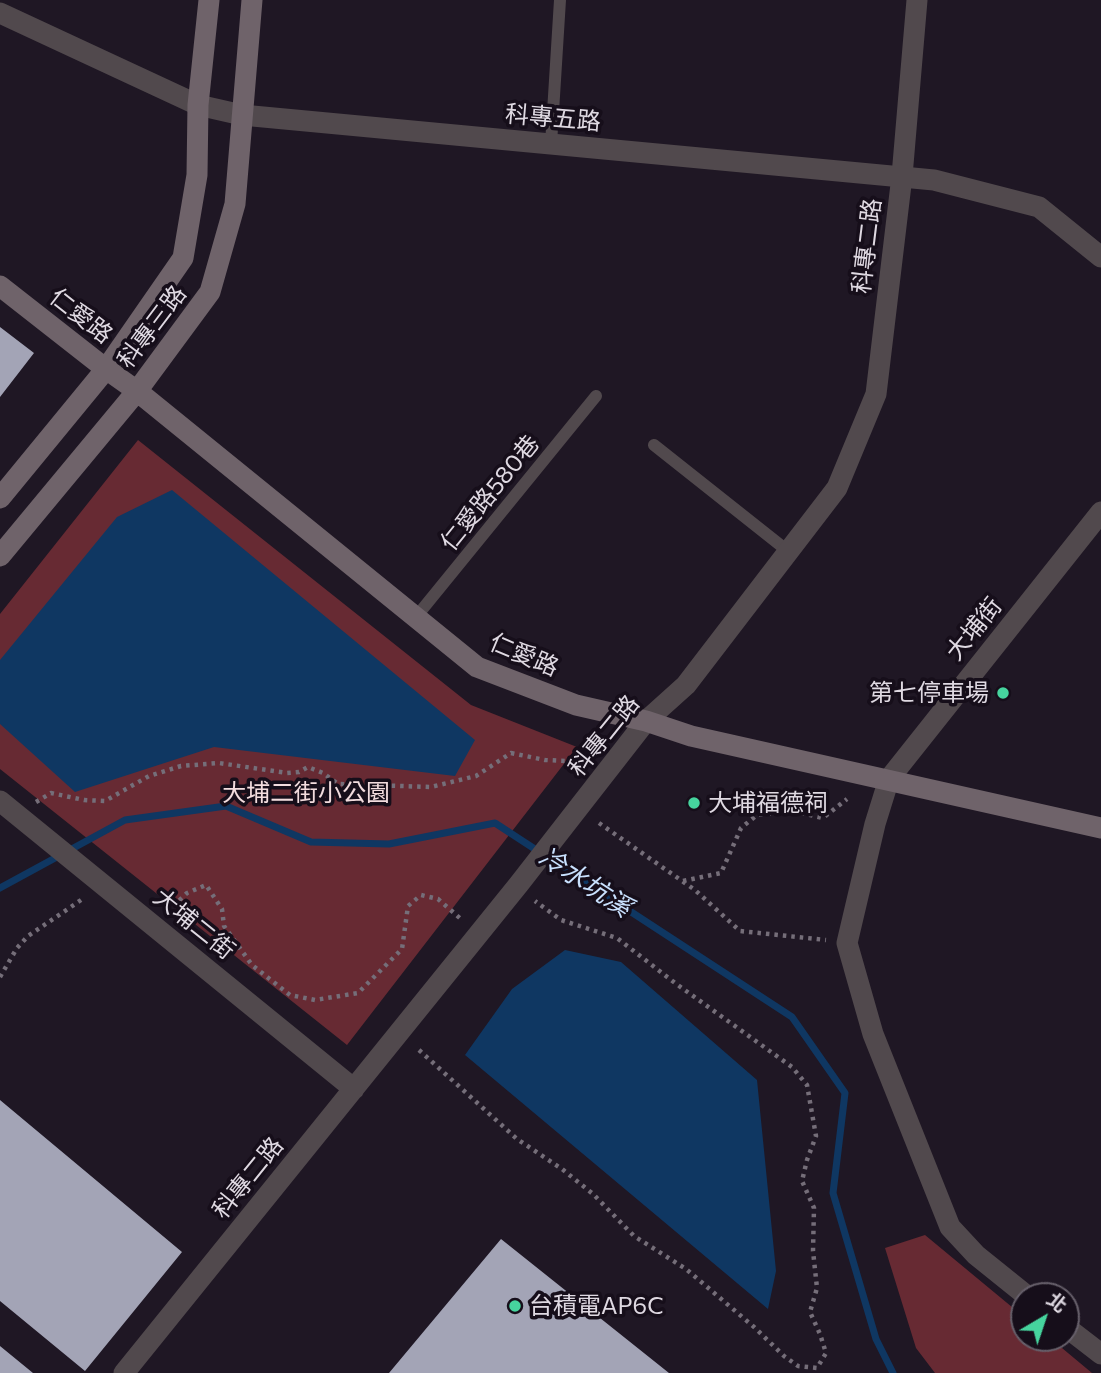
<!DOCTYPE html>
<meta charset="utf-8">
<style>
body{margin:0}
#map{position:relative;width:1101px;height:1373px;overflow:hidden;background:#1f1724;font-family:Commissioner,"Noto Sans TC",sans-serif}
canvas{display:block}
.north{position:absolute;left:1010px;top:1282px;width:70px;height:70px;box-sizing:border-box;background:#160e1a;border:2px solid #665f6a;border-radius:50%;rotate:39deg;font-size:19px;font-weight:700;line-height:28px;text-align:center;color:#dfd9e2}
.north::after{content:'';display:block;margin:auto;width:24px;height:32px;background:#46d49e;clip-path:polygon(50% 0,100% 100%,50% 72%,0 100%)}
</style>
<div id="map">
<canvas width="1101" height="1373"></canvas>
<div class="north">北</div>
</div>
<script>
const c = document.querySelector('canvas').getContext('2d');
c.lineJoin = 'round';
function fill(path, color) {
  c.fillStyle = color;
  c.fill(path, 'evenodd');
}
function trace(path, color, width, dash) {
  c.strokeStyle = color;
  c.lineWidth = width;
  c.lineCap = dash ? 'butt' : 'round';
  c.setLineDash(dash || []);
  c.stroke(path);
}
function drawText(font, color, halo, rows, align = 'center') {
  c.font = font + ' Commissioner,"Noto Sans TC",sans-serif';
  c.lineWidth = 7;
  c.setLineDash([]);
  c.textBaseline = 'middle';
  c.strokeStyle = halo;
  c.fillStyle = color;
  for (const [text, x, y, turn = 0] of rows) {
    c.save();
    c.translate(x, y);
    c.rotate((+turn || 0) * Math.PI / 180);
    c.textAlign = isNaN(turn) ? turn : align;
    if (halo) c.strokeText(text, 0, 0);
    c.fillText(text, 0, 0);
    c.restore();
  }
}
const green = new Path2D(`
 M 138,440 L 471,705 L 577,747 L 347,1045 L 0,769 L 0,614 Z
 M 925,1235 L 1024,1317 L 1024,1338 L 1050,1338 L 1092,1373 L 935,1373 L 916,1348 L 885,1248 Z`);
const water = new Path2D(`
 M 172,490 L 475,740 L 455,776 L 214,747 L 75,792 L 0,724 L 0,660 L 117,517 Z
 M 565,950 L 621,962 L 757,1080 L 776,1271 L 768,1309 L 465,1055 L 512,989 Z`);
const stream = new Path2D(`
 M 0,888 L 125,820 L 226,806 L 311,842 L 389,844 L 495,823 L 792,1017 L 845,1093 L 833,1193 L 876,1339 L 893,1373`);
const building = new Path2D(`
 M 0,327 L 34,353 L 0,397 Z
 M 0,1100 L 182,1252 L 85,1371 L 0,1301 Z
 M 501,1239 L 669,1373 L 389,1373 Z
 M 0,1346 L 33,1373 L 0,1373 Z`);
const path = new Path2D(`
 M 36,802 L 51,793 L 84,800 L 105,801 L 149,776 L 181,766 L 219,763 L 287,773 L 299,772 L 308,767 L 323,773 L 338,784 L 431,787 L 476,776 L 511,753 L 545,760 L 588,762
 M 599,823 L 695,890 L 740,931 L 826,940
 M 683,881 L 721,873 L 741,828 L 757,815 L 793,811 L 823,818 L 847,799
 M 167,912 L 187,893 L 206,885 L 222,909 L 224,926 L 252,965 L 290,995 L 315,1000 L 358,993 L 402,949 L 408,906 L 421,895 L 438,899 L 462,920
 M 0,977 L 17,948 L 28,936 L 84,898
 M 419,1050 L 517,1139 L 562,1169 L 593,1194 L 634,1236 L 686,1269 L 754,1327 L 784,1356 L 798,1366 L 817,1368 L 826,1353 L 820,1334 L 810,1312 L 817,1288 L 813,1251 L 814,1208 L 802,1181 L 807,1160 L 816,1136 L 807,1085 L 792,1067 L 675,983 L 617,938 L 561,920 L 535,901`);
const lane = new Path2D(`
 M 551,144 L 560,0
 M 654,445 L 789,552
 M 416,617 L 596,396`);
const street = new Path2D(`
 M 0,13 L 198,105 L 242,115 L 934,180 L 1039,207 L 1101,257
 M 0,801 L 354,1089
 M 1027,1296 L 976,1255 L 950,1227 L 873,1034 L 847,943 L 875,824 L 889,779 L 1101,512
 M 1066,1327 L 1101,1354
 M 124,1373 L 519,884 L 646,721 L 686,685 L 837,488 L 876,394 L 902,176 L 917,0`);
const secondary = new Path2D(`
 M 0,286 L 106,369 L 137,391 L 477,667 L 576,705 L 646,721 L 691,736 L 1101,828
 M 0,498 L 106,369 L 183,258 L 197,175 L 198,105 L 209,0
 M 0,556 L 137,391 L 210,292 L 235,204 L 252,0`);
const markers = [
 [1003,693,7,"#46d49e"],
 [694,803,7,"#46d49e"],
 [515,1306,7,"#46d49e"]
];
const streetNames = [
 ["科專五路",553,118,5],
 ["科專二路",867,246,-83],
 ["仁愛路",81,316,38],
 ["科專三路",152,327,-53],
 ["仁愛路580巷",490,493,-51],
 ["大埔街",974,629,-51],
 ["仁愛路",524,655,23],
 ["科專二路",604,736,-51],
 ["大埔二街",194,924,39],
 ["科專二路",248,1178,-51]
];
const poiNames = [
 ["第七停車場",989,693,"right"],
 ["大埔福德祠",708,803],
 ["台積電AP6C",529,1306]
];
const parkNames = [
 ["大埔二街小公園",306,793]
];
const waterNames = [
 ["冷水坑溪",585,882,33]
];
fill(green, '#672a33');
fill(water, '#0f3762');
trace(stream, '#0f3762', 7);
fill(building, '#a3a4b6');
trace(path, '#756e79', 4.5, [3.5, 5]);
trace(lane, '#51494d', 12);
trace(street, '#51494d', 21);
trace(secondary, '#6f636a', 21);
for (const [x, y, r, color] of markers) {
  const dot = new Path2D();
  dot.arc(x, y, r, 0, 2 * Math.PI);
  c.fillStyle = color;
  c.fill(dot);
  trace(dot, '#160e1a', 2.5);
}
drawText('24px', '#dfd9e2', '#160e1a', streetNames);
drawText('24px', '#dfd9e2', '#160e1a', poiNames, 'left');
drawText('24px', '#f2dcde', '#160e1a', parkNames);
drawText('italic 26px', '#c9e1fe', '#160e1a', waterNames);
</script>
